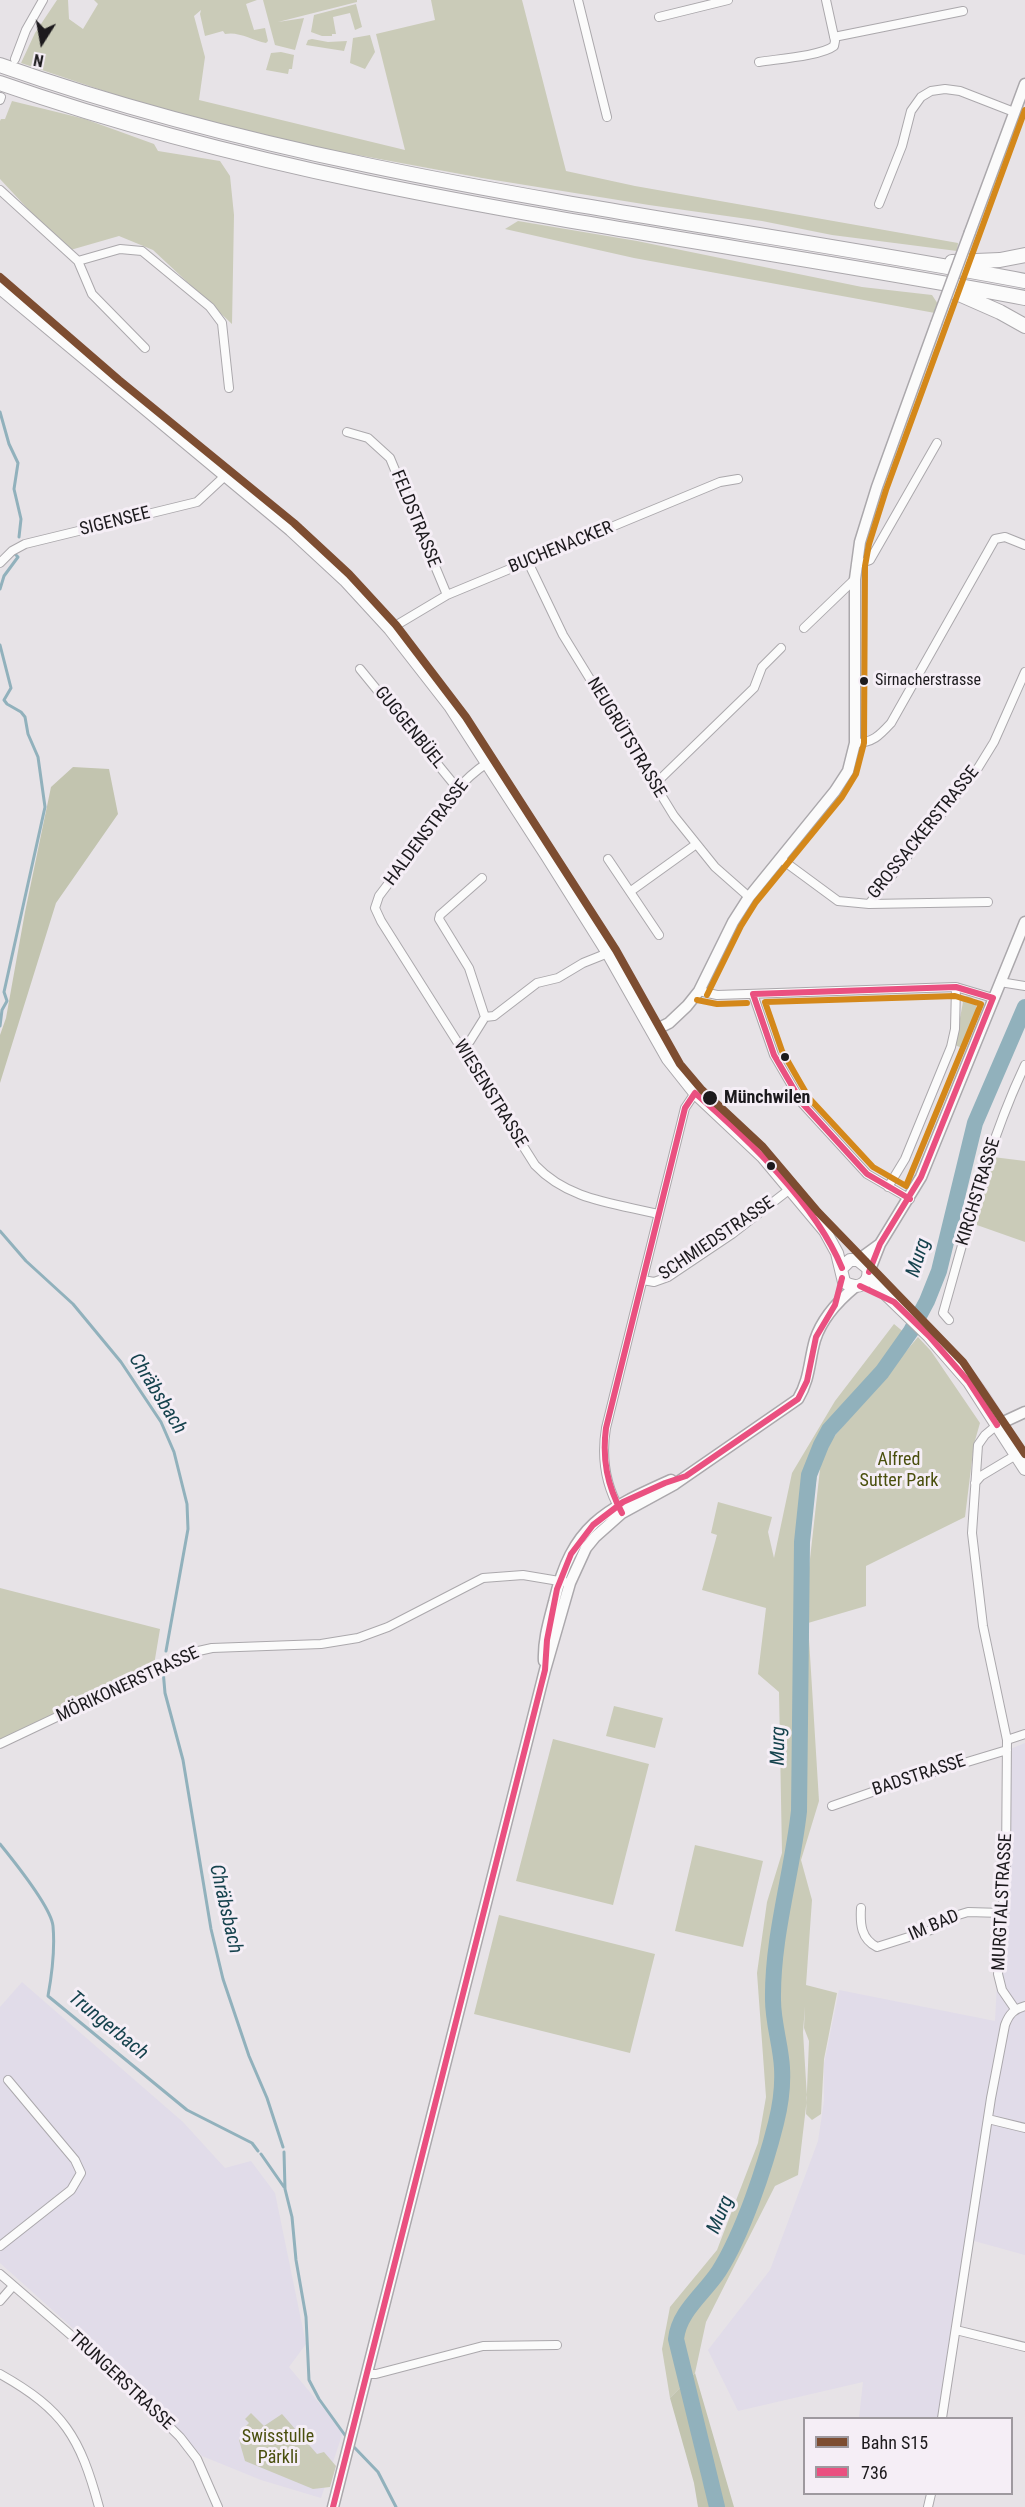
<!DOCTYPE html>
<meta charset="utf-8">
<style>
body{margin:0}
#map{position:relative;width:1025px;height:2507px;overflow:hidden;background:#e7e3e7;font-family:"Roboto Condensed",sans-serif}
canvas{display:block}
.legend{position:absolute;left:803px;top:2417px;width:210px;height:78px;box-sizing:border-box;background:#f5eef6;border:2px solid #9e999f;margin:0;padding:8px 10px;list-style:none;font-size:18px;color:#1c1a1d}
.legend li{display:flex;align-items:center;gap:12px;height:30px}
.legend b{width:30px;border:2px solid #9e999f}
.north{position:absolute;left:12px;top:12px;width:60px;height:60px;-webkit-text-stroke:4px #f5eef6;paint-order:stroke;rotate:191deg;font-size:16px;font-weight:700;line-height:24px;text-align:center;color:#1c1a1d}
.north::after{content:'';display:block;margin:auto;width:21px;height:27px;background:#1c1a1d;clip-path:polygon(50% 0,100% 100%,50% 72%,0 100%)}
</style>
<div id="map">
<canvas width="1025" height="2507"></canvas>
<ul class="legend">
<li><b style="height:8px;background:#7d4d31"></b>Bahn S15</li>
<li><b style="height:8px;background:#ea5080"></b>736</li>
</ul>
<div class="north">N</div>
</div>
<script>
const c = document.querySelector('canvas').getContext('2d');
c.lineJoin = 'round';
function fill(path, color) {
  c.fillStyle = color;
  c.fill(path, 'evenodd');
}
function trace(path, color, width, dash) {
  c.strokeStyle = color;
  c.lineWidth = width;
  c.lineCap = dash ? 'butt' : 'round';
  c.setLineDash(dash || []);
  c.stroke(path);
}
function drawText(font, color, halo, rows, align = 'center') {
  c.font = font + ' "Roboto Condensed",sans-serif';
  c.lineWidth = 6;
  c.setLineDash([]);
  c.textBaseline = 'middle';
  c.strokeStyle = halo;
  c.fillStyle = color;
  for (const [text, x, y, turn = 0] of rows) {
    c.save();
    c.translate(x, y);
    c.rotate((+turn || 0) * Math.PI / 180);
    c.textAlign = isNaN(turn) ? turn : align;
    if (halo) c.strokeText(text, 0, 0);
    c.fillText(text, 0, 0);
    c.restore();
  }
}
const built = new Path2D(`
 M 0,273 L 71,336 L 297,521 L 346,567 L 393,618 L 467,714 L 608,930 L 658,1018 L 651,1016 L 645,1007 L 387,618 L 30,308 L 0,280 Z
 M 931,1323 L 965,1359 L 988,1390 L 1025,1449 L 1025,1460 L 975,1383 L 951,1352 L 927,1328 Z`);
const industrial = new Path2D(`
 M 1025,1743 L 1025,2255 L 967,2239 L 939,2418 L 859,2418 L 863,2382 L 738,2411 L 708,2350 L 770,2270 L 818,2141 L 824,2101 L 824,2064 L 839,1990 L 995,2021 L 1010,1749 Z
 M 22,1982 L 183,2122 L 225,2168 L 251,2161 L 275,2193 L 306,2344 L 289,2367 L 339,2427 L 342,2435 L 321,2498 L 261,2480 L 202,2456 L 134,2383 L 0,2263 L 0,2007 Z`);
const green = new Path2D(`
 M 57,0 L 68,0 L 69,19 L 83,29 L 98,4 L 94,0 L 257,0 L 246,4 L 254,30 L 265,28 L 268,41 L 266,43 C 252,40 238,31 225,34 L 223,31 L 205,36 L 200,14 L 201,10 L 194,16 L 205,57 L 199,100 L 405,150 L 376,34 L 435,20 L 431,0 L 522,0 L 566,171 L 635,186 L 958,243 L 957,251 L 832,235 L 762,221 L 649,205 L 482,178 L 309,146 L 210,122 L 125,98 L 21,63 L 35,33 Z
 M 263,0 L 357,0 L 357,2 L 278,22 L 304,18 L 295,50 L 275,45 Z
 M 356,4 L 362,27 L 355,30 L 350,13 L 333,17 L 336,34 L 332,34 L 332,36 L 322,36 L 311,32 L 314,15 Z
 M 370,35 L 375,52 L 365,69 L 350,63 L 353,38 Z
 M 312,39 L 328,42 L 347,41 L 344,51 L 306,45 L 308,40 Z
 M 281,52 L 294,55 L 292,69 L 289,69 L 288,74 L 266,70 L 271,53 Z
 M 12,101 L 85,119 L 154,144 L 158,151 L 220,161 L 230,176 L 234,215 L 232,324 L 153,250 L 119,236 L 67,251 L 0,179 L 0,121 L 1,119 L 5,119 Z
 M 518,221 L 637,241 L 862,287 L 932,295 L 938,304 L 935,313 L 634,258 L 505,229 Z
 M 966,996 C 988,997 968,1037 964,1049 L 955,1045 L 963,1002 L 961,1001 Z
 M 993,1157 L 1025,1161 L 1025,1242 L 974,1224 Z
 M 894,1324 L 912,1339 L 821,1450 L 807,1540 L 807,1586 L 822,1451 L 918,1337 L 931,1351 L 980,1423 L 974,1444 L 965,1517 L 866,1566 L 866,1606 L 808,1623 L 819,1801 L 801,1860 L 812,1900 L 806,1985 L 837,1993 L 824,2059 L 821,2114 L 812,2120 L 806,2114 L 809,2041 L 804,2028 L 805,2006 L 803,2032 L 807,2098 L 798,2175 L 775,2186 L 706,2322 L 695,2373 L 670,2398 L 662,2349 L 670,2307 L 717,2250 L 758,2143 L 766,2097 L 757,1973 L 767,1902 L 782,1853 L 779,1692 L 758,1674 L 766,1608 L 702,1590 L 717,1535 L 711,1533 L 718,1502 L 772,1517 L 768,1532 L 774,1558 L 792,1473 L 835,1401 Z
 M 0,1588 L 160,1629 L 154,1665 L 0,1740 Z
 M 614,1706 L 663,1718 L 655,1748 L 606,1736 Z
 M 553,1739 L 649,1764 L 613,1905 L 516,1881 Z
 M 695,1845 L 763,1861 L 743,1947 L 675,1931 Z
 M 499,1915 L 655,1954 L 630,2053 L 474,2014 Z
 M 251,2413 L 264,2426 L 282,2414 L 317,2454 L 324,2452 L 336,2466 L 330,2487 L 313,2489 L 245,2461 L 239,2440 L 244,2434 L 241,2431 L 249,2423 L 245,2419 Z`);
const forest = new Path2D(`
 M 73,767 L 109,769 L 118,814 L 56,903 L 0,1083 L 0,1035 L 6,1018 L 25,912 L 51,787 Z
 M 695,2373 L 734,2507 L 698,2507 L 694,2483 L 670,2398 Z`);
const stream = new Path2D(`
 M 0,412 L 9,444 L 18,463 L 14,489 L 21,519 L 19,537
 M 0,589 L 4,576 L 18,557 L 15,554
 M 0,645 L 11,688 L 4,700 L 7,704 L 21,712 L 25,717 L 28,734 L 38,757 L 45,807 L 4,992 L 7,1001 L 2,1010 L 0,1026
 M 0,1231 L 26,1261 L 73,1304 L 121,1362 L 161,1422 L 174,1452 L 187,1504 L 188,1529 L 166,1651
 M 163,1670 L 165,1693 L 183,1760 L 211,1929 L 223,1979 L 249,2056 L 267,2098 L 283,2147
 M 0,1844 C 13,1860 51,1907 53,1926 C 55,1948 52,1974 48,1996 L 187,2110 L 252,2143 L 258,2151
 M 284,2152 L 285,2189 L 292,2217 L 296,2260 L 306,2317 L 309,2380 L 319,2399 L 347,2438
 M 261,2154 L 284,2187
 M 353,2446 L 378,2472 L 396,2507`);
const river = new Path2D(`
 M 717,2507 L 676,2339 C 679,2311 704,2294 719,2271 C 743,2233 765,2167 776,2123 C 780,2107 783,2085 782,2068 C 781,2046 773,2023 773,2000 C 772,1937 792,1874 799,1811 L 802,1542 L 809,1475 L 821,1445 L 829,1430 L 882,1372 L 911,1331 L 927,1301 L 939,1271 L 975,1123 L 1025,1007`);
const street = new Path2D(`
 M 578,0 L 607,117
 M 659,17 L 728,0
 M 834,37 L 963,11
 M 15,59 L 26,30 L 43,0
 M 759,62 C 777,59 821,56 834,46 L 835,41 L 826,0
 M 0,100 L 1,97
 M 0,190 L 78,261 L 92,294 L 145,348
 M 879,204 L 902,146 L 911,111 L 921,97 L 931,91 L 945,89 L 960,91 L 1014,112
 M 78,261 L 120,249 L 142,251 L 210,307 L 222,323 L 229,388
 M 347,432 L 368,438 L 390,458 L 447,595
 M 528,562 L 563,635 L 674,816 L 715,867 L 749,897
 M 0,563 L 12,551 L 25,544 L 197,502 L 226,475
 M 856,565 L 870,560 L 937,443
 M 804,628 L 855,579
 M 390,629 L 447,595 L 720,482 L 738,479
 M 360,669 L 457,788
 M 855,743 C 873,743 880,735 891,723 L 995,539 L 1005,537 L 1025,545
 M 487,763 C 456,784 444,807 424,836 C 409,857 394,876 379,896 L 375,908 L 381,921 L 535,1165 C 568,1200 613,1203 658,1214
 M 655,784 L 754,688 L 762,667 L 781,648
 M 608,859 L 659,935
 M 781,859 L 838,901 L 869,904 L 978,768 L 994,742 L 1025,672
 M 482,878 L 440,915 L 439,919 L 469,968 L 485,1017
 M 631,891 L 695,845
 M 869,904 L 988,902
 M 1000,982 L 1025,986
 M 699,991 L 717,995 L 956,987 L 993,998
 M 753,994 L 774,1055 L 802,1103 L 867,1174 L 910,1199
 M 461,1048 L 470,1041 L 485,1017 L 494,1016 L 537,983 L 558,978 L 583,963 L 608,953
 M 888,1187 L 905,1159 L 951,1047 L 955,1029 L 956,987
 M 643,1280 L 654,1282 L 668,1277 L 732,1234 L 790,1189
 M 949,1320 L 943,1313 C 967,1229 988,1143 1025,1065
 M 997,1425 L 985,1435 L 978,1445 L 972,1533 L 983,1626 L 1007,1740 L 1006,1863 L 998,1974 L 1002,1990 L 1015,2009
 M 975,1483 L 981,1476 L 1016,1455
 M 620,1510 C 605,1484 601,1458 606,1428 L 685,1108 L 695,1093
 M 1007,1740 L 1025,1734
 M 0,1744 L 194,1652 L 212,1648 L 321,1644 L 358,1638 L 388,1627 L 483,1578 L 523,1575 L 565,1582
 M 832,1806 L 901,1782 L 1007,1750
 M 861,1908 C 860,1924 861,1939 877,1947 L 931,1930 L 945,1919 L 968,1912 L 1002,1913
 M 988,2119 L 1025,2128
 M 0,2246 L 71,2190 L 81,2173 L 75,2160 L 8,2080
 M 0,2274 L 116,2374 L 180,2437 L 197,2459 L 218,2507
 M 0,2301 L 13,2286
 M 956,2330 L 1025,2347
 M 0,2374 C 64,2410 80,2437 99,2507
 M 366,2374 L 376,2374 L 483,2346 L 557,2345
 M 942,2418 L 991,2098 L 1005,2025 C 1009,2014 1014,2009 1025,2006
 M 928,2507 L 931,2494`);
const secondary = new Path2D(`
 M 970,232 L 1025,84
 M 653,1031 L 669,1023 L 687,1006 L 699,991 L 733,922 L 749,897 L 835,791 L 848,771 L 855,743 L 855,579 L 860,542 L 877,487 L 936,324
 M 858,1260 L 880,1244
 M 869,1272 L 880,1244 L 921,1177 L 1025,922
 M 997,1425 L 1025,1412
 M 544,1661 C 543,1641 549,1621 554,1602 C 572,1525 604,1510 671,1480
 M 333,2507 L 545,1670 L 570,1583 L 586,1548 L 595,1537 L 622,1513 L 675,1484 L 798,1399 C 810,1379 809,1361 815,1340 C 822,1318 838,1301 855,1287`);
const primary = new Path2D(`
 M 0,288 L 291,530 L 345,580 L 390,629 L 450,706 L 547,856 L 608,953 L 668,1059 L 695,1093 L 763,1157 L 825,1231 L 837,1253 L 844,1282 C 857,1291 871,1284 868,1268 L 858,1260 L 850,1260 L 842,1268
 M 868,1277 L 929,1336 L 969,1382 L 1025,1469`);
const highway = new Path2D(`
 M 0,65 C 331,182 682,216 1025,281
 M 0,83 C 331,199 682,233 1025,298
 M 952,262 L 1000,260 L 1025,255
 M 950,290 L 1000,312 L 1025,326`);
const secondaryBridge = new Path2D(`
 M 936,324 L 970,232`);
const bus1 = new Path2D(`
 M 753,994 L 774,1055 L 802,1103 L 867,1174 L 910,1199
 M 753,994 L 956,987 L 993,998
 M 695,1093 C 748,1139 815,1203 842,1268
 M 869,1272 L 880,1244 L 921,1177 L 993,998
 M 860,1286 L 894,1302 L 929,1336 L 969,1382 L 997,1425
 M 622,1513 C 607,1485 602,1459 606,1428 L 685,1108 L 695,1093
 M 333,2507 L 545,1670 L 547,1640 L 557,1589 L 571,1554 L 593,1525 L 623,1502 L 665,1483 L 686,1476 L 798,1399 L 807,1381 L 816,1337 L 835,1305 L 842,1278`);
const bus2 = new Path2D(`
 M 707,995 L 741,926 L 756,902 L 842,797 L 856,774 L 864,743 L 865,566 L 869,544 L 886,490 L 1025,110
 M 955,996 L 981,1004 L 906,1186 L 873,1167 L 809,1098 L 782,1051 L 765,1002 Z
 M 697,1000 L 717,1004 L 747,1003`);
const rail1 = new Path2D(`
 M 0,277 L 119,380 L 294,523 L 349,574 L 396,625 L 466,717 L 616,950 L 680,1064 L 702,1090 L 763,1147 L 818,1212 L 963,1362 L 1025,1454`);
const markers = [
 [864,681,5,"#1c1a1d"],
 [785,1057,5,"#1c1a1d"],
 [710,1098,8,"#1c1a1d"],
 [771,1166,5,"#1c1a1d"]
];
const busNames = [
 ["Sirnacherstrasse",875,681]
];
const streetNames = [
 ["FELDSTRASSE",415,519,68],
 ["SIGENSEE",115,522,-14],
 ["BUCHENACKER",561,548,-22],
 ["GUGGENBÜEL",409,728,51],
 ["NEUGRÜTSTRASSE",626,738,59],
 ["HALDENSTRASSE",427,833,-53],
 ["GROSSACKERSTRASSE",924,833,-51],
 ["WIESENSTRASSE",490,1094,58],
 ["KIRCHSTRASSE",979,1192,-73],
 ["SCHMIEDSTRASSE",717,1239,-34],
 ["MÖRIKONERSTRASSE",128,1685,-25],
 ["BADSTRASSE",919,1776,-18],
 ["MURGTALSTRASSE",1003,1902,-87],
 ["IM BAD",934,1926,-23],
 ["TRUNGERSTRASSE",121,2381,43]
];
const stopNames = [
 ["Münchwilen",724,1098]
];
const parkNames = [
 ["Alfred",899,1460],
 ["Sutter Park",899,1481],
 ["Swisstulle",278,2437],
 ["Pärkli",278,2458]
];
const waterNames = [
 ["Murg",919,1258,-73],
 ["Chräbsbach",157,1394,58],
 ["Murg",779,1746,-89],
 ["Chräbsbach",225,1909,77],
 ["Trungerbach",108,2026,39],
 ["Murg",721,2215,-67]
];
fill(built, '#dbd3dc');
fill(industrial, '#e1dce9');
fill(green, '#cacbb8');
fill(forest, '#c2c4af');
trace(stream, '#91b1bc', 3);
trace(river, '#91b1bc', 16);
trace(street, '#aba8ac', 10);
trace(secondary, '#aba8ac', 13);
trace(primary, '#aba8ac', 14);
trace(highway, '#aba8ac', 16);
trace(street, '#fbfbfb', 8);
trace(secondary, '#fbfbfb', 10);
trace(primary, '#fbfbfb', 12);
trace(highway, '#fbfbfb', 14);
trace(secondaryBridge, '#aba8ac', 13, []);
trace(secondaryBridge, '#fbfbfb', 10);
trace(bus1, '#ea5080', 6);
trace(bus2, '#d4881a', 6);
trace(rail1, '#7d4d31', 8);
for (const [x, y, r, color] of markers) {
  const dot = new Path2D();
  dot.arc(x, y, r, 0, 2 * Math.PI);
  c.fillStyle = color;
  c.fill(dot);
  trace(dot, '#f5eef6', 2);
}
drawText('16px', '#1c1a1d', '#f5eef6', busNames, 'left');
drawText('18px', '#1c1a1d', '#f5eef6', streetNames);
drawText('bold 18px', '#1c1a1d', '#f5eef6', stopNames, 'left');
drawText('18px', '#4a4f0d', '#f5eef6', parkNames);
drawText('italic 20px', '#15424d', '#f5eef6', waterNames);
</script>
